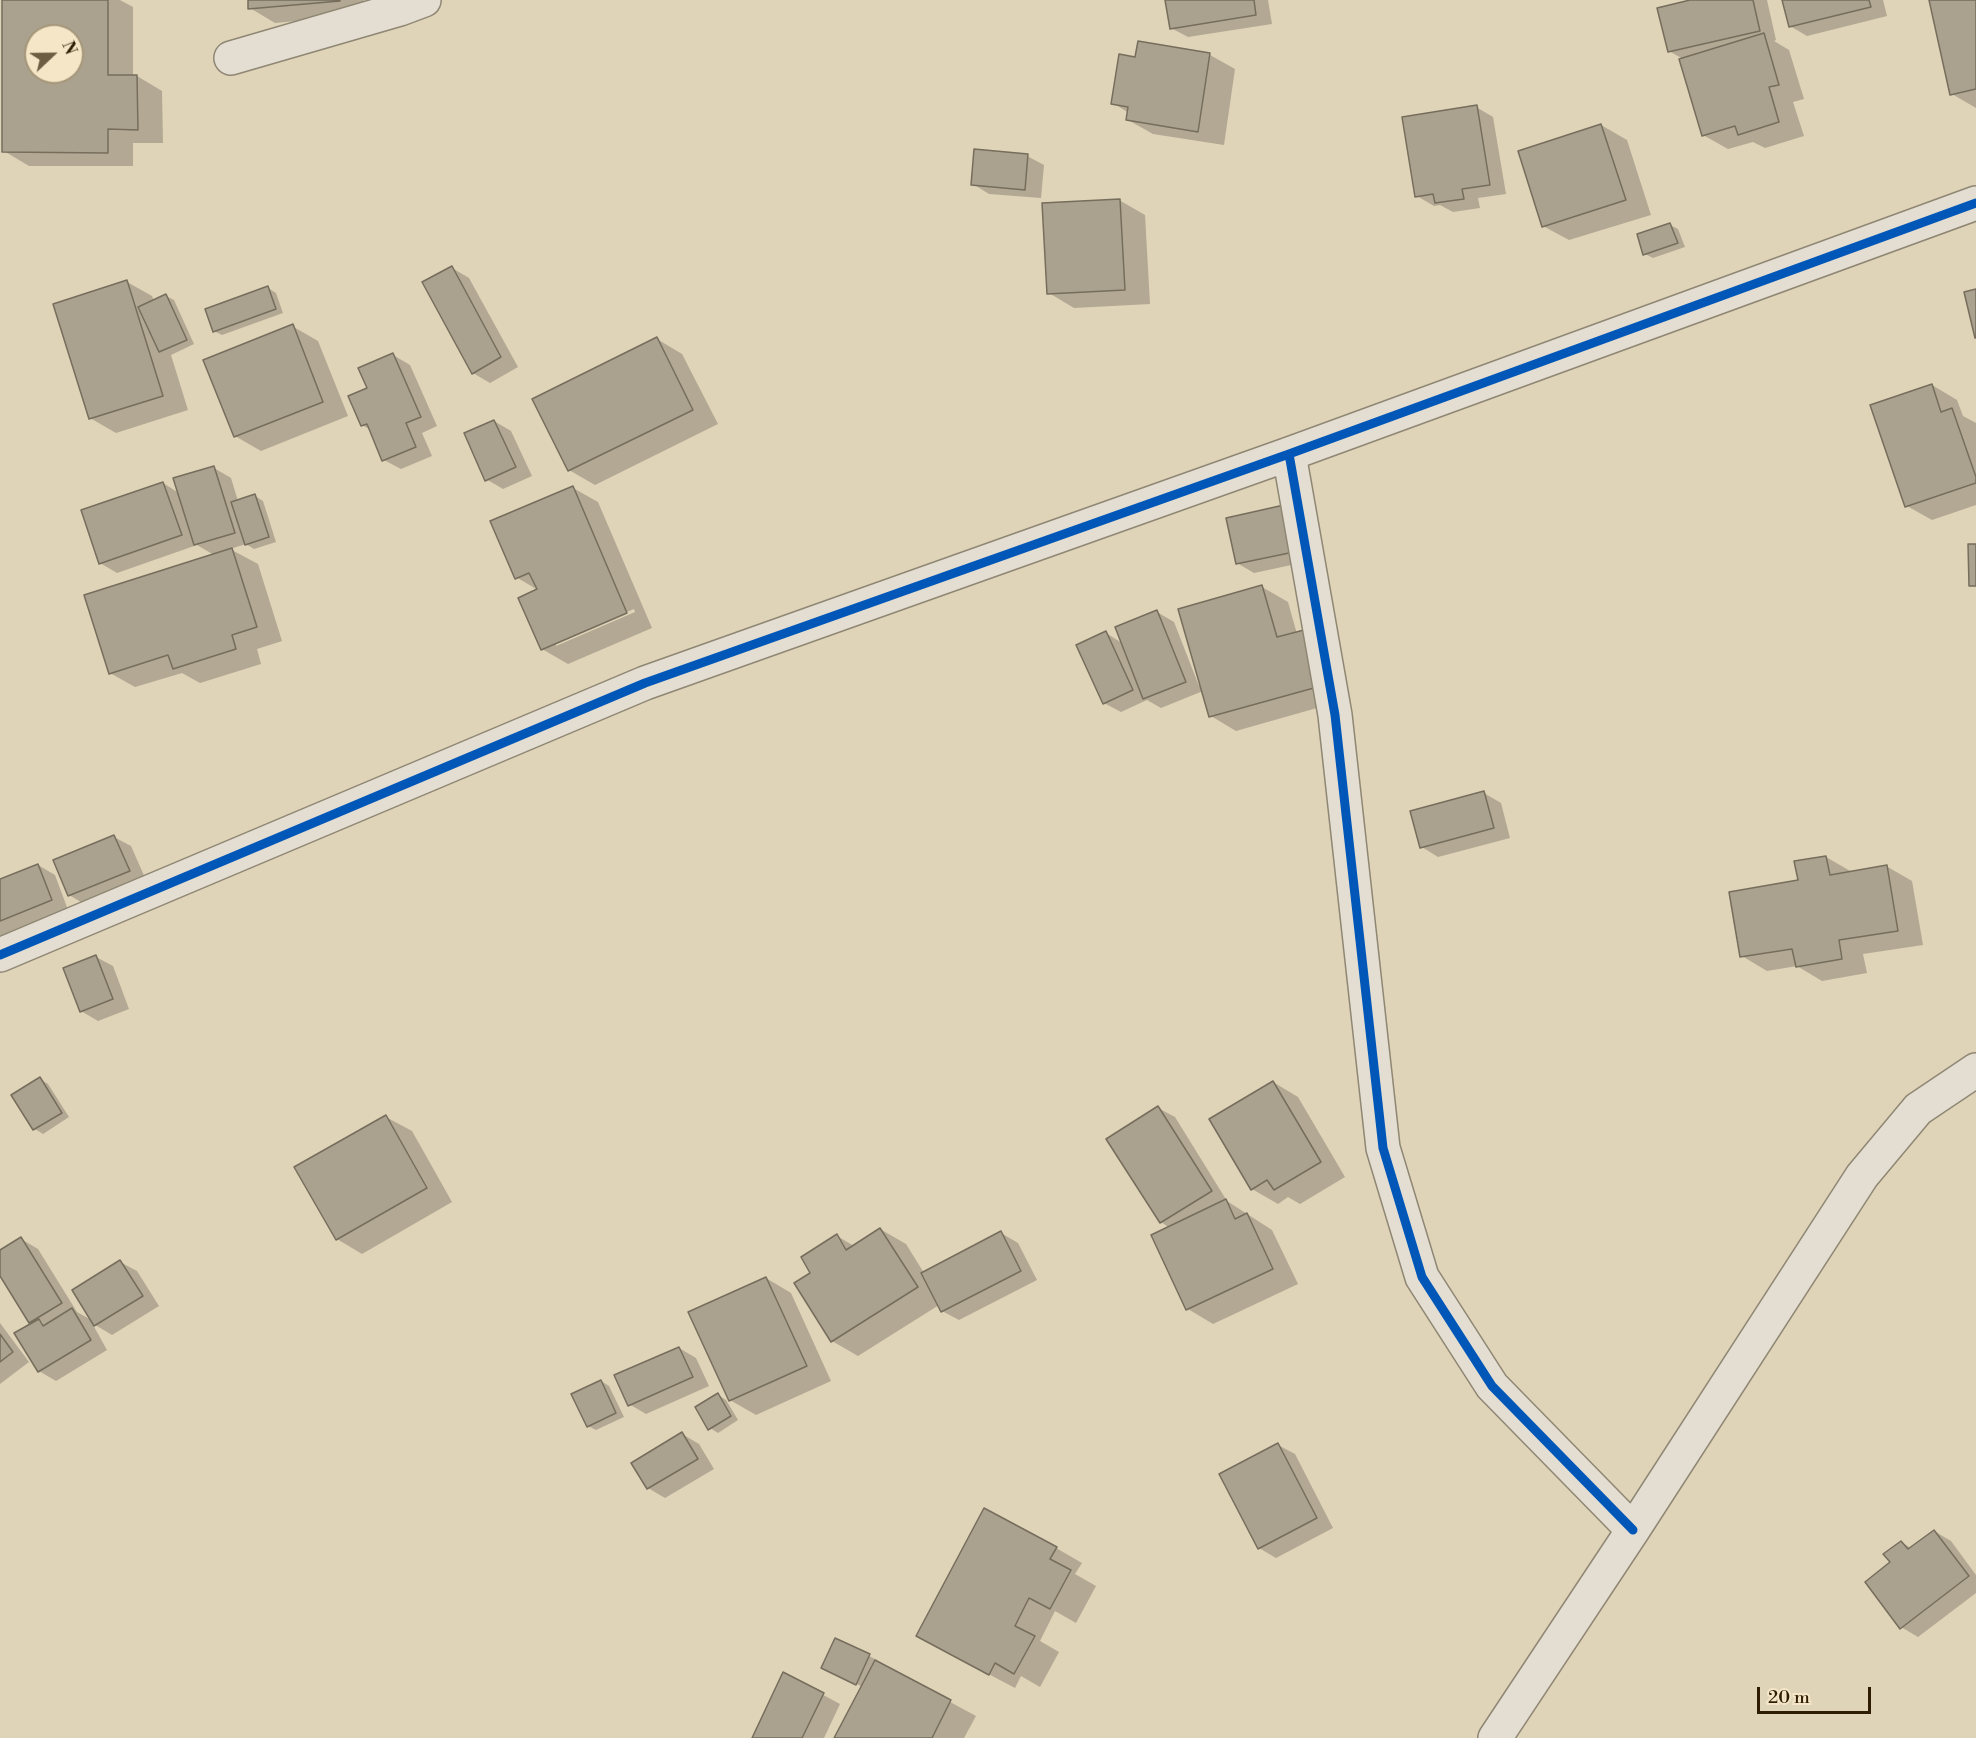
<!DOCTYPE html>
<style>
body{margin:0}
#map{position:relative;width:1976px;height:1738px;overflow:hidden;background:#dfd3b8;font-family:"Libre Bodoni",serif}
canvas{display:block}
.north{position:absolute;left:24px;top:24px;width:60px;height:60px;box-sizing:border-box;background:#f4e6c7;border:2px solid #a59679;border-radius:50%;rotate:68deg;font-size:16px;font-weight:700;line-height:24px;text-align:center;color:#2f1d03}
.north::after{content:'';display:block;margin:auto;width:21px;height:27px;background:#6d5d42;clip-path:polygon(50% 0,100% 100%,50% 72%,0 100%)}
.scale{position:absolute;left:1757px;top:1687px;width:114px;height:27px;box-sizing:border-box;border:3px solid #2f1d03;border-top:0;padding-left:8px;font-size:18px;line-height:21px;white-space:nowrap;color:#2f1d03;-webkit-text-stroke:4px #f4e6c7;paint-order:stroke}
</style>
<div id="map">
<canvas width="1976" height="1738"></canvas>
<div class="north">N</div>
<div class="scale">20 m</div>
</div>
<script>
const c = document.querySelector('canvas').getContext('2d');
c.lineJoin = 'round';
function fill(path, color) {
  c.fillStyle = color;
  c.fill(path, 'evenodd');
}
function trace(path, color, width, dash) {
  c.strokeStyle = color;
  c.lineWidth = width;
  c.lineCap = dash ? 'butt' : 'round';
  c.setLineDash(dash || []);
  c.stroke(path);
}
const shadow = new Path2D(`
 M 3,0 L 120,0 L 133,7 L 133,76 L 137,76 L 162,91 L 163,143 L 133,143 L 133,166 L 29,166 L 4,151 ZM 36,36 L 72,36 L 72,72 L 36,72 Z
 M 249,0 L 364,0 L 365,15 L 275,23 L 250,8 Z
 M 1167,0 L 1268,0 L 1272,24 L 1188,37 L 1171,28 Z
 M 1696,0 L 1767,0 L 1776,40 L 1774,41 L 1789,50 L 1804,99 L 1793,102 L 1804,136 L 1765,148 L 1753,142 L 1728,149 L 1703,135 L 1683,59 L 1669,51 Z
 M 1783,0 L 1883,0 L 1887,16 L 1807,36 L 1790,26 Z
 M 1930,0 L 1976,0 L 1976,108 L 1952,94 Z
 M 1210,55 L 1235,69 L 1224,145 L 1153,134 L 1128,120 L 1129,113 L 1113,103 L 1137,58 Z
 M 1476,107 L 1493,117 L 1506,194 L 1478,198 L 1480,208 L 1453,212 L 1440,205 L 1434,206 L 1417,196 Z
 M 1601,125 L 1627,140 L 1651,215 L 1569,240 L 1543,226 Z
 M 1027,156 L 1044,165 L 1041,198 L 989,194 L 973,184 Z
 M 1119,200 L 1145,215 L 1150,304 L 1074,308 L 1049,293 Z
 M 1670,225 L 1678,229 L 1685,247 L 1653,258 L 1645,254 Z
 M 452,268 L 469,278 L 518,367 L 490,383 L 473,373 Z
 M 127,282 L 152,296 L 154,301 L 166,296 L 174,300 L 194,344 L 171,355 L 188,410 L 116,433 L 90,418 Z
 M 268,288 L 276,293 L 283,313 L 222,335 L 214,331 Z
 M 292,326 L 318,341 L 348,416 L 261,451 L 235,436 Z
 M 657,339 L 682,354 L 718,424 L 595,485 L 569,470 Z
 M 393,355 L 410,365 L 437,426 L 422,433 L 432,456 L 401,469 L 384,460 L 371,430 L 362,425 L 369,389 Z
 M 1932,385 L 1957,400 L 1963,416 L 1976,423 L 1976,505 L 1932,520 L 1907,506 Z
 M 494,421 L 511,431 L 532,476 L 503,489 L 486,479 Z
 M 214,468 L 231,478 L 238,501 L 255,496 L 263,501 L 276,542 L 254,549 L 246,544 L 230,549 L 258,564 L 282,641 L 257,649 L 261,664 L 200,683 L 182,673 L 135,687 L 110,673 L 214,555 L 197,545 L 117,573 L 100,563 L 163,483 L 179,493 Z
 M 573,488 L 598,502 L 652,628 L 568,664 L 542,649 L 538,590 L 516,577 ZM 634,609 L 635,612 L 556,646 L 556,642 Z
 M 1300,517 L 1310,561 L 1254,573 L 1237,563 Z
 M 1262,587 L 1288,602 L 1297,634 L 1345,700 L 1236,731 L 1211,716 L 1203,691 L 1161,708 L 1147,700 L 1121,712 L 1104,703 L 1106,633 L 1122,643 L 1157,612 L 1174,622 L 1199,686 Z
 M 1484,793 L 1501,803 L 1510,838 L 1438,857 L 1422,847 Z
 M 114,837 L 131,846 L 146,880 L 86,905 L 69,895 Z
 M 1826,857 L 1852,872 L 1886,866 L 1912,881 L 1923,945 L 1863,954 L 1867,973 L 1822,981 L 1797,966 L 1767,971 L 1742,956 L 1800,881 Z
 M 38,865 L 55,875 L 68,910 L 0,937 L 0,881 Z
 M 96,957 L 113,966 L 129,1009 L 98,1021 L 81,1011 Z
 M 40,1079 L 48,1084 L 69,1117 L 43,1134 L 35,1129 L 13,1096 Z
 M 1273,1082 L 1298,1097 L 1345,1177 L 1300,1204 L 1288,1197 L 1278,1204 L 1252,1189 Z
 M 1158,1108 L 1175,1117 L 1227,1201 L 1272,1230 L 1298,1284 L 1213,1324 L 1188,1309 L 1170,1228 L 1161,1222 Z
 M 386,1117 L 412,1131 L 452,1202 L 362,1254 L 337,1239 Z
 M 880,1229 L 906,1244 L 924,1273 L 1001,1233 L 1018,1243 L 1037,1280 L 959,1320 L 942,1311 L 939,1305 L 858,1356 L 832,1341 L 796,1283 L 812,1273 L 837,1236 L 854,1246 Z
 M 21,1239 L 38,1249 L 77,1312 L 93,1321 L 120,1262 L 137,1271 L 159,1306 L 112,1335 L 92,1323 L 107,1350 L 56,1381 L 39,1371 L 33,1324 L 30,1322 L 0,1273 L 0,1251 Z
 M 766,1278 L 791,1293 L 831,1381 L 756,1415 L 730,1400 Z
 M 0,1323 L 29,1362 L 0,1384 Z
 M 679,1348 L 696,1358 L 709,1386 L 646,1414 L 629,1404 Z
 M 601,1381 L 609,1386 L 624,1417 L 596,1430 L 588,1426 Z
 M 718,1395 L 726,1400 L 738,1420 L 718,1433 L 710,1428 Z
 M 682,1434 L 699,1444 L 714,1469 L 665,1498 L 648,1488 Z
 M 1278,1445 L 1295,1454 L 1333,1528 L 1276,1558 L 1259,1548 Z
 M 1934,1531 L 1951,1541 L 1976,1575 L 1976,1593 L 1918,1637 L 1901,1627 L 1892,1562 L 1901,1542 L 1911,1548 Z
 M 1056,1548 L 1082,1563 L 1075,1574 L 1096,1586 L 1076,1623 L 1055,1611 L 1040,1641 L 1059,1652 L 1040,1687 L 1021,1676 L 1015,1688 L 943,1650 Z
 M 836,1640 L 869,1656 L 877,1660 L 876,1662 L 976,1716 L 964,1738 L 836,1738 L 863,1687 L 831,1672 Z
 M 784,1674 L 840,1704 L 824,1738 L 753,1738 Z`);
const building = new Path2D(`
 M 2,0 L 108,0 L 108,75 L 137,75 L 138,130 L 108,129 L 108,153 L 2,152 ZM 36,36 L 72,36 L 72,72 L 36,72 Z
 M 248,0 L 340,0 L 340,1 L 248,9 Z
 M 1165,0 L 1254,0 L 1256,15 L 1170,29 Z
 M 1690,0 L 1753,0 L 1760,31 L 1668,52 L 1657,8 Z
 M 1782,0 L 1869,0 L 1871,7 L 1789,27 Z
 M 1929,0 L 1976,0 L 1976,89 L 1950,95 Z
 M 1764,33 L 1779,85 L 1769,87 L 1779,122 L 1738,135 L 1735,126 L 1702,136 L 1679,59 Z
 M 1138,41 L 1210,53 L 1198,132 L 1126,120 L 1128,107 L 1111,104 L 1119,54 L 1135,57 Z
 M 1477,105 L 1490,185 L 1462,189 L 1464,199 L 1435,203 L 1433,194 L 1415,197 L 1402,117 Z
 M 1601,124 L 1626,200 L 1542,227 L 1518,151 Z
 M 974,149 L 1028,154 L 1025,190 L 971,185 Z
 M 1120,199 L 1125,290 L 1047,294 L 1042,203 Z
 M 1670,223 L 1678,243 L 1643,255 L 1637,234 Z
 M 452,266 L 501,357 L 472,374 L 422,282 Z
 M 127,280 L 163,396 L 89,419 L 53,304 Z
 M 268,286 L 276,309 L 213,332 L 205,309 Z
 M 1976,289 L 1976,338 L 1975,338 L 1964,292 Z
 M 166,294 L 187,340 L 159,352 L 138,307 Z
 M 293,324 L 323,402 L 234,437 L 203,360 Z
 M 657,337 L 693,410 L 568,471 L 532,399 Z
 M 393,353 L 421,417 L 406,423 L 416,447 L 382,461 L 367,424 L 361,426 L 348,396 L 367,388 L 358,368 Z
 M 1932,384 L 1941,412 L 1952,408 L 1976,477 L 1976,483 L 1905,507 L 1870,405 Z
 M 494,420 L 516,467 L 485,481 L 464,433 Z
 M 214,466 L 235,533 L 194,545 L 173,478 Z
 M 163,482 L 182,535 L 99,564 L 81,510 Z
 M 573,486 L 627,613 L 541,650 L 518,598 L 537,589 L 529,573 L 515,579 L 490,521 Z
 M 255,494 L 269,537 L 245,545 L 231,502 Z
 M 1284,505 L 1294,552 L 1236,564 L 1226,518 Z
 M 1968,544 L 1976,544 L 1976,586 L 1969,586 Z
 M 232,548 L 257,627 L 232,635 L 236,649 L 173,669 L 168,655 L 109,674 L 84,595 Z
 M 1262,585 L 1277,637 L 1304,630 L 1321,686 L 1209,717 L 1178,609 Z
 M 1157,610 L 1186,682 L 1143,699 L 1115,627 Z
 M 1106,631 L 1133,690 L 1103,704 L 1076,645 Z
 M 1484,791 L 1494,828 L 1420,848 L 1410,811 Z
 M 114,835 L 130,871 L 68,896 L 53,860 Z
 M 1826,856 L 1830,875 L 1887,865 L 1898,931 L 1839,940 L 1842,959 L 1796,967 L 1792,949 L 1740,957 L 1729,892 L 1798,880 L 1794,861 Z
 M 38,864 L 52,900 L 0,921 L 0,879 Z
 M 96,955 L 113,999 L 80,1012 L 63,968 Z
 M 40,1077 L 62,1113 L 33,1130 L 11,1095 Z
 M 1273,1081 L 1321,1162 L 1274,1190 L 1267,1180 L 1251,1190 L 1209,1119 Z
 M 1158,1106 L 1212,1191 L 1160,1223 L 1106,1139 Z
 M 386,1115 L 427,1188 L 336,1240 L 294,1167 Z
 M 1226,1199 L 1235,1219 L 1247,1213 L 1273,1269 L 1186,1310 L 1151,1235 Z
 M 880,1228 L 918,1287 L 831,1342 L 794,1283 L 810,1273 L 801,1257 L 837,1234 L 846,1250 Z
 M 1001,1231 L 1021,1271 L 941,1312 L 921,1273 Z
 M 21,1237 L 62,1303 L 29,1323 L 0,1276 L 0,1250 Z
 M 120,1260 L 143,1296 L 94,1326 L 72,1290 Z
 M 766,1277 L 807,1366 L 729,1401 L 688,1312 Z
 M 72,1308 L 91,1340 L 38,1372 L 14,1333 L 39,1319 L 43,1326 Z
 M 0,1334 L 13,1352 L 0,1362 Z
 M 679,1347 L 693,1377 L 628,1406 L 614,1375 Z
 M 601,1380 L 616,1413 L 587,1427 L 571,1394 Z
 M 718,1393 L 731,1416 L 708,1430 L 695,1407 Z
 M 682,1432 L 698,1459 L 647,1489 L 631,1463 Z
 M 1278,1443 L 1317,1518 L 1258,1549 L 1219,1474 Z
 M 984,1508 L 1057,1547 L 1050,1559 L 1071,1570 L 1050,1609 L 1029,1598 L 1015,1626 L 1035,1636 L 1014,1674 L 995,1663 L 989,1675 L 916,1636 Z
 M 1934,1530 L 1969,1576 L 1900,1629 L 1865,1582 L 1890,1562 L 1883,1554 L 1901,1541 L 1908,1549 Z
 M 835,1638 L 870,1654 L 856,1685 L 821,1668 Z
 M 875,1660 L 951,1700 L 932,1738 L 834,1738 Z
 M 783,1672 L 824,1693 L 802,1738 L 752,1738 Z`);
const minor = new Path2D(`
 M 231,58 L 400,9 L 424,0
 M 1289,454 L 1335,715 L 1383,1148 L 1422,1277 L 1492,1386 L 1633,1530
 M 0,955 L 645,683 L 1289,454 L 1976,203
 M 1495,1738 L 1633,1530 L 1862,1176 L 1918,1109 L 1976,1070`);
const cycleway = new Path2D(`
 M 1289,454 L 1335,715 L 1383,1148 L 1422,1277 L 1492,1386 L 1633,1530
 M 0,955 L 645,683 L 1289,454 L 1976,203`);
fill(shadow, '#0003');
fill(building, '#aaa28e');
trace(building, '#766d5c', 1.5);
trace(minor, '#8f8774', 36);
trace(minor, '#e4ded2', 33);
trace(cycleway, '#0057b8', 9);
</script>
